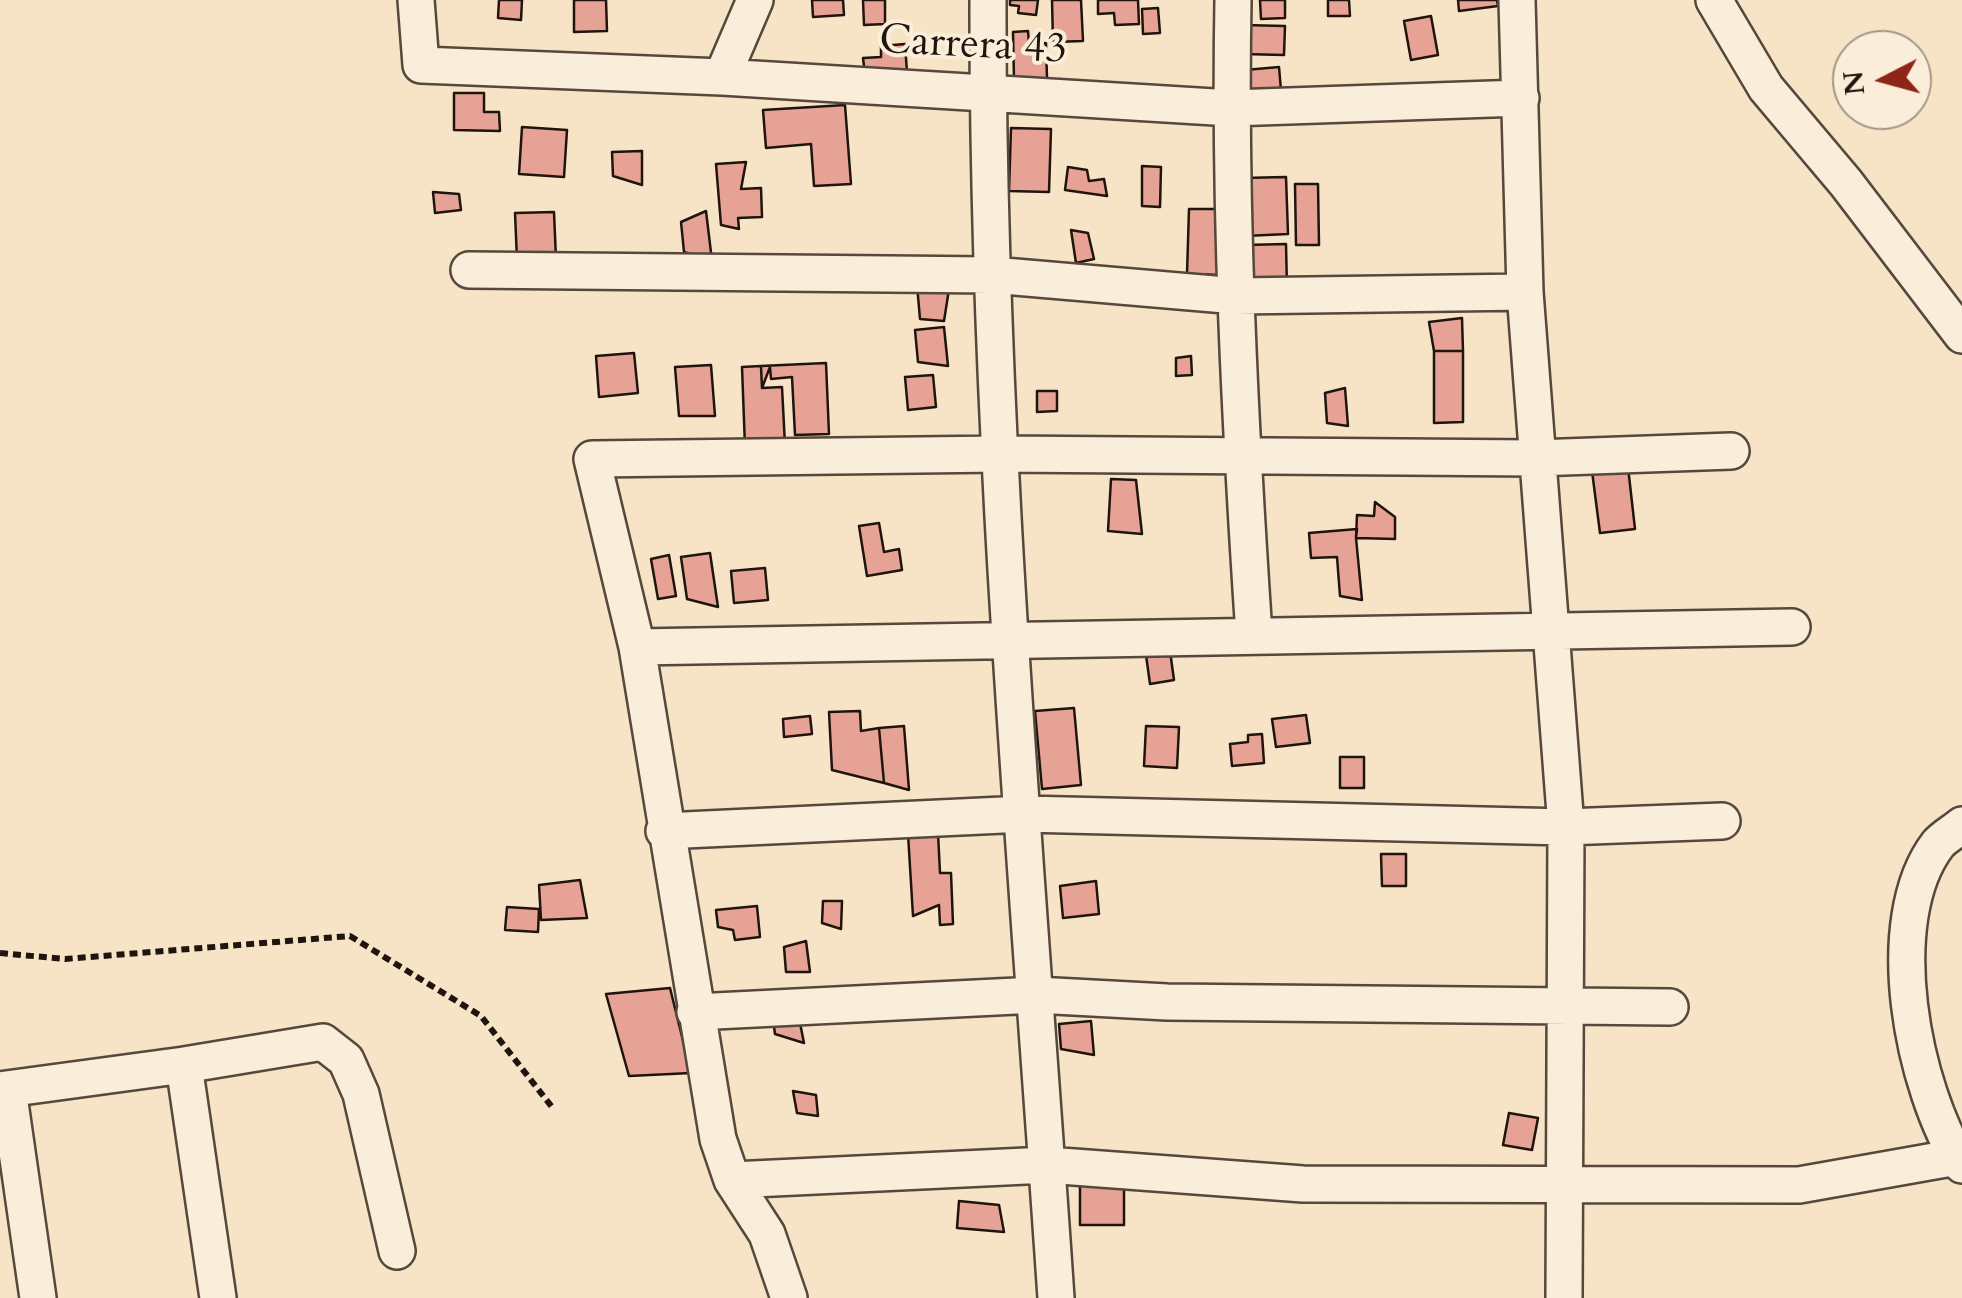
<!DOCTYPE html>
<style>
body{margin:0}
#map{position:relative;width:1962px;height:1298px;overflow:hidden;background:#f7e3c5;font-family:Cardo,serif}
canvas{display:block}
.north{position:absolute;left:1832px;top:30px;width:100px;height:100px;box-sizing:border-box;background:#faedd9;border:2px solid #a29788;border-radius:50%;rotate:264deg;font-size:28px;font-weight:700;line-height:40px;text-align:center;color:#1f150e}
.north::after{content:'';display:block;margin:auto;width:35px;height:45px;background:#8f2418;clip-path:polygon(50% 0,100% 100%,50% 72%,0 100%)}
</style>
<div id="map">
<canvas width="1962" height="1298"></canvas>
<div class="north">N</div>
</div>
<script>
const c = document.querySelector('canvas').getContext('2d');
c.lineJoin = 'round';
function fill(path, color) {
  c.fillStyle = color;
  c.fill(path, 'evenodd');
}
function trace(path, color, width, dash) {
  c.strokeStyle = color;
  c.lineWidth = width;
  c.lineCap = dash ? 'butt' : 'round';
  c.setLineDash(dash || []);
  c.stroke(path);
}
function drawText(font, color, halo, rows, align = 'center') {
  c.font = font + ' Cardo,serif';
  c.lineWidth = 8;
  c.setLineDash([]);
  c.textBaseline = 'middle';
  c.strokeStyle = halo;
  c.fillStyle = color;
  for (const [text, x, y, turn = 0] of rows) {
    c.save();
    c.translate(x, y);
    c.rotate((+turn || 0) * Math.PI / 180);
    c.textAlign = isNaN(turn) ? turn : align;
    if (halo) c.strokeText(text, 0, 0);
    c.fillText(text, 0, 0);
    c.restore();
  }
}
const building = new Path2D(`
 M 499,0 L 522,0 L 521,20 L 498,18 Z
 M 574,0 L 606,0 L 607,31 L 574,32 Z
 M 812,0 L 843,0 L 844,15 L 813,17 Z
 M 863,0 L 885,0 L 885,24 L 864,25 Z
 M 1010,0 L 1038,0 L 1036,15 L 1018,13 L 1019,6 L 1010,5 Z
 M 1052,0 L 1081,0 L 1083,41 L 1053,42 Z
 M 1098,0 L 1138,0 L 1139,24 L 1115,25 L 1114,13 L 1098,14 Z
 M 1260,0 L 1285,0 L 1285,18 L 1261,19 Z
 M 1328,0 L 1349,0 L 1350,16 L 1328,16 Z
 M 1458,0 L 1497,0 L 1498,6 L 1459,11 Z
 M 1158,8 L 1160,33 L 1143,34 L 1142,9 Z
 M 1431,16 L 1438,55 L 1411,60 L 1404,21 Z
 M 1243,25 L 1285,26 L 1284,55 L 1242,54 Z
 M 1028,31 L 1029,44 L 1046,43 L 1047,78 L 1014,79 L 1013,32 Z
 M 905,44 L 907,72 L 865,75 L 863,58 L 881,57 L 881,46 Z
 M 1279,67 L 1281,90 L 1248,93 L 1245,70 Z
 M 454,93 L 484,93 L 484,112 L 499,112 L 500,131 L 454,130 Z
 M 845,105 L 851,184 L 814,186 L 811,144 L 766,148 L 763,110 Z
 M 522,127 L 567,130 L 564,177 L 519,174 Z
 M 1011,128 L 1051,129 L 1049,192 L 1009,191 Z
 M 642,151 L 642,185 L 613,176 L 612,152 Z
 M 746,162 L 741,189 L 761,188 L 762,217 L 738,218 L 739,229 L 721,225 L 716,164 Z
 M 1142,166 L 1161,167 L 1160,207 L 1142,206 Z
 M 1068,167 L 1087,170 L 1089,181 L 1104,179 L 1107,196 L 1065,190 Z
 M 1286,177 L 1288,234 L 1245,236 L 1242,178 Z
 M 1295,184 L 1318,184 L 1319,245 L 1296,245 Z
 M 433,192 L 459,194 L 461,210 L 435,213 Z
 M 1189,209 L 1223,209 L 1222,275 L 1187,274 Z
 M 706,211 L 712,261 L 684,252 L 681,222 Z
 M 554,212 L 556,259 L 517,260 L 515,213 Z
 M 1071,230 L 1088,233 L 1094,259 L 1076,263 Z
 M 1286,244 L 1287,288 L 1247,289 L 1245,245 Z
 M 917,285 L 949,289 L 944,321 L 920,319 Z
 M 1462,318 L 1463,351 L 1434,351 L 1429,322 Z
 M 944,327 L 948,366 L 918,362 L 915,330 Z
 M 1434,351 L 1463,351 L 1463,422 L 1434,423 Z
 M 634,353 L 638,393 L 599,397 L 596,356 Z
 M 1191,356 L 1192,375 L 1176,376 L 1176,358 Z
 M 826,363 L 829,434 L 795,435 L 792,377 L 771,379 L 770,367 L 762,388 L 761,366 Z
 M 711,365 L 715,416 L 679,416 L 675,367 Z
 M 761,366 L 762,388 L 782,387 L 785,445 L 745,447 L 742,367 Z
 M 933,375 L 936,407 L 908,410 L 905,377 Z
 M 1345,388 L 1348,426 L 1327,423 L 1325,393 Z
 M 1037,391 L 1057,391 L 1057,411 L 1037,412 Z
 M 1628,467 L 1635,529 L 1600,533 L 1592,471 Z
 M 1111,479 L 1136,480 L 1142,534 L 1108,531 Z
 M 1375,502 L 1395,517 L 1395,539 L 1356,538 L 1357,515 L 1374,516 Z
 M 879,523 L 884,552 L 899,549 L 902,570 L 867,576 L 859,526 Z
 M 1357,529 L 1356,538 L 1362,600 L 1340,596 L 1337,557 L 1311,558 L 1309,533 Z
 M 710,553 L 718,607 L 687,599 L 681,557 Z
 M 669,555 L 676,596 L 658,599 L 651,559 Z
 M 765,568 L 768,600 L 734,603 L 731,571 Z
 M 1170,651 L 1174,680 L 1150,684 L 1146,655 Z
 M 1074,708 L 1081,785 L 1042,789 L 1035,711 Z
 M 860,711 L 861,731 L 879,728 L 884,783 L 832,770 L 829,712 Z
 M 1306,715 L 1310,743 L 1276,747 L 1272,719 Z
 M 810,716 L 812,734 L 784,737 L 783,719 Z
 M 904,726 L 909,790 L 884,783 L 879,728 Z
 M 1146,726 L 1179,727 L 1177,768 L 1144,766 Z
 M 1262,734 L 1264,763 L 1232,766 L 1230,744 L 1248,742 L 1248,735 Z
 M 1340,757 L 1364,757 L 1364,788 L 1340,788 Z
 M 938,833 L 940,873 L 951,873 L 953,924 L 940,925 L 939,905 L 913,916 L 908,834 Z
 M 1381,854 L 1406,854 L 1406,886 L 1382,886 Z
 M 580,880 L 587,918 L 541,920 L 539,885 Z
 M 1096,881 L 1099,914 L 1063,918 L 1060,886 Z
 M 823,901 L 842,901 L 841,929 L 822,923 Z
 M 757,906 L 760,937 L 735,940 L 733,930 L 718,927 L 716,910 Z
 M 507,907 L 539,909 L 538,932 L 505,930 Z
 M 806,941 L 810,972 L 786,972 L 784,947 Z
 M 670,988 L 691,1073 L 629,1076 L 606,994 Z
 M 772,1012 L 798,1013 L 804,1043 L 775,1034 Z
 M 1091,1021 L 1094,1055 L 1061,1049 L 1059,1024 Z
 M 793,1091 L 816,1095 L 818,1116 L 797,1113 Z
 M 1509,1113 L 1538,1118 L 1532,1150 L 1503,1145 Z
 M 1080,1181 L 1124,1181 L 1124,1225 L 1080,1225 Z
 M 959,1201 L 999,1205 L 1004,1232 L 957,1228 Z`);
const path = new Path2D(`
 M 0,953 L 65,959 L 350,936 L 481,1016 L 552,1107`);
const minor = new Path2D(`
 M 416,0 L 421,65 L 722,77 L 1231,108 L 1521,98
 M 988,0 C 987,433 1027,866 1056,1298
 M 1233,0 C 1229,212 1240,424 1254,635
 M 1517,0 L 1525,292 L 1566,827 L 1564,1298
 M 1714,0 L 1766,88 L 1846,183 L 1962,335
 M 722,77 L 755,0
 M 469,270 L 992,275 L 1237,296 L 1525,292
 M 637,647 L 1792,627
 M 1962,825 C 1955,831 1944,837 1938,844 C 1879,921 1913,1089 1962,1165
 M 664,831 L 1024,814 L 1566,827 L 1722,821
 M 695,1012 L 1036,995 L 1167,1002 L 1670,1007
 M 184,1065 L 323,1042 L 346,1060 L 361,1094 L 397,1251
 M 8,1089 L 38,1298
 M 0,1090 L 184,1065 L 218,1298
 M 732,1180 L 1047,1165 L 1303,1184 L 1799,1185 L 1957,1157
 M 789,1298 L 767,1234 L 732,1180 L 718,1139 L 637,647 L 592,459 L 1000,454 L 1536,458 L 1731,451`);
const streetNames = [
 ["Carrera 43",973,47,3]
];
fill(building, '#e6a395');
trace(building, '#1f150e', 2.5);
trace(minor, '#55483c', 40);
trace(path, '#1f150e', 6, [8, 5]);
trace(minor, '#faedd9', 35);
drawText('42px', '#1f150e', '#faedd9', streetNames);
</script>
